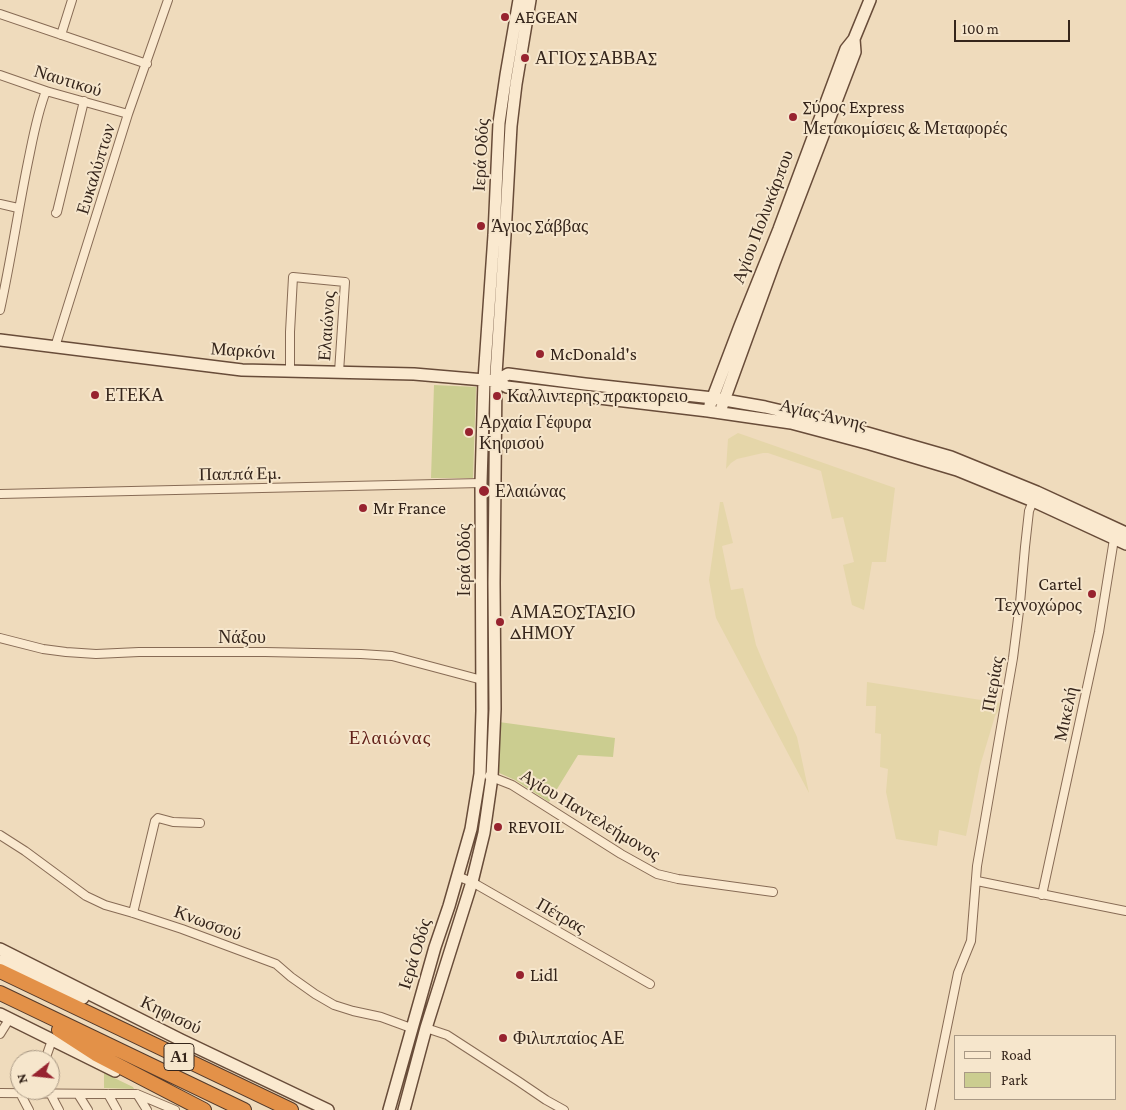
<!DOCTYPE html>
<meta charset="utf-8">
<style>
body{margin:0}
#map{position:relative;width:1126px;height:1110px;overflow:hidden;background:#efdbbc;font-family:"Crimson Pro",serif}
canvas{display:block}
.legend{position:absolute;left:954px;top:1035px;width:162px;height:65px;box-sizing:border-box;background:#f6e6cc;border:1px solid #a99985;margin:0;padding:6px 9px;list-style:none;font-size:15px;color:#35251b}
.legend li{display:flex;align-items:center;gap:10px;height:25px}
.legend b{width:25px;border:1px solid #a99985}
.north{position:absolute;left:10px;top:1050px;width:50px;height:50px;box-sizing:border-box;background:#f6e6cc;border:1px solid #a99985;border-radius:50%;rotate:254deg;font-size:14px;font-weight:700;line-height:20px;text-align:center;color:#35251b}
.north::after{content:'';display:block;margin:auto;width:18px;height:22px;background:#97232f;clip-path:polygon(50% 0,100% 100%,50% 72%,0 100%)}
.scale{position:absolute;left:954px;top:20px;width:116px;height:22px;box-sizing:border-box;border:2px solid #35251b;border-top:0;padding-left:6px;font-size:15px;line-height:18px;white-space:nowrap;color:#35251b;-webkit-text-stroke:4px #f6e6cc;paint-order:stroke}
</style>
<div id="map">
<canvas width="1126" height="1110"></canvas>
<ul class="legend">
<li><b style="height:6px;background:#fae9cf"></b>Road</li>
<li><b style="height:14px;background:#cbcd90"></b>Park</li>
</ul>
<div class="north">N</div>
<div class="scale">100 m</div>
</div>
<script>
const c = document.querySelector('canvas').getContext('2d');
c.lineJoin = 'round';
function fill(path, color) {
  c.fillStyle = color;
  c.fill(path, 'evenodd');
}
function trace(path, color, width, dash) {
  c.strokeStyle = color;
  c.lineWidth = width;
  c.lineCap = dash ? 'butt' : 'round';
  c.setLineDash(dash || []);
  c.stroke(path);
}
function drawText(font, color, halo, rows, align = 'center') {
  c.font = font + ' "Crimson Pro",serif';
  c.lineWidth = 4;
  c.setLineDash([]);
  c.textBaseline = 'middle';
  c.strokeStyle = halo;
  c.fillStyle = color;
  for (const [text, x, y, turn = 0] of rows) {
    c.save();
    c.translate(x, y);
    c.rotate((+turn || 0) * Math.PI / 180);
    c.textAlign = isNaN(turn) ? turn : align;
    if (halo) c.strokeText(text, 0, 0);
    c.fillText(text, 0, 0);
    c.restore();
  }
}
const farmland = new Path2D(`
 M 738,433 L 895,488 L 886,562 L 872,562 L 864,610 L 852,605 L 843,565 L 854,562 L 843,517 L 832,519 L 821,471 L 768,453 L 763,453 L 737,459 L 731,463 L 726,469 L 728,439 Z
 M 720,502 L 723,502 L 733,543 L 722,546 L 731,590 L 743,588 L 756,645 L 766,669 L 797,737 L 809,793 L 716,618 L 709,580 Z
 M 867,682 L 1000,703 L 999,710 L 995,716 L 980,766 L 966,836 L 939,830 L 937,846 L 896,839 L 886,792 L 888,769 L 880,767 L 881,734 L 875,733 L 876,706 L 866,706 Z`);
const green = new Path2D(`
 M 434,385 L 476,387 L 473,478 L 431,478 Z
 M 499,722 L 615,738 L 613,757 L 578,755 L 549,802 L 515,780 L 497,772 Z
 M 104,1073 L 133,1087 L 134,1089 L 104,1088 Z`);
const street = new Path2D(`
 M 0,14 L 147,64
 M 61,35 L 72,0
 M 0,75 L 46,91 L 128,114
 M 0,204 L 18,208
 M 56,213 L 57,212 L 84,101
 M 0,310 C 11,260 18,211 28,162 C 33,138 37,114 46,91
 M 55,347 L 128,114 L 168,0
 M 290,371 L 290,332 L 293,277 L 345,282 L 339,372
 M 0,494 L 481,483
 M 0,638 L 43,649 L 66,652 L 96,654 L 139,652 L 265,652 L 361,654 L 392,656 L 482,680
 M 489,776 L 512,785 L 621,854 L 657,874 L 678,879 L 773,892
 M 0,835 L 25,851 L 86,896 L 105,905 L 133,913 L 182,929 L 276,964 L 291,977 L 315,994 L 334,1005 L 353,1011 L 381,1017 L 411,1028
 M 457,876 L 472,882 L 650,984
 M 977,881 L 1126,911
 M 1042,895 L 1099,632 L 1114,539
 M 133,913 L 155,821 L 158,818 L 173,822 L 200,823
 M 426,1028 L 447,1035 L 518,1081 L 546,1100 L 564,1110
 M 0,1034 L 10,1018
 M 45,1060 L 52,1040
 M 0,1093 L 108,1094 L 137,1094 L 175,1110
 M 20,1093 L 29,1110
 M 50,1093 L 59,1110
 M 78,1094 L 88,1110
 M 108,1094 L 117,1110
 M 137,1094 L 147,1110
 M 930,1110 L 958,973 L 971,941 L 977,866 L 1013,658 L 1020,603 L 1025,547 L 1029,511 L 1034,498`);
const secondary = new Path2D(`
 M 0,340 L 242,370 L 414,374 L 496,381 L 507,387 L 708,411 L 791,423 L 870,444 L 957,470 L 1033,501 L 1126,544
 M 496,381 L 508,374 L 585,384 L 713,398 L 765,407 L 829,422 L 951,457 L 1037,492 L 1126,533
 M 710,405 L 740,326 L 779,229 L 846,49 L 854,39 L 870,0
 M 722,406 L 774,263 L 855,52 L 854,39
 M 0,949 L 181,1040 L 328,1110
 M 0,961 L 83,998
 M 0,1014 L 115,1071
 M 389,1110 L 435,947 L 449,906 L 471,829 L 480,774 L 482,711 L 481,483 L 484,380 L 494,235 L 499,123 L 506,75 L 519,0
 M 404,1110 L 426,1028 L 472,882 L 484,833 L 492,777 L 495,709 L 494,583 L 496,374 L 505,235 L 511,126 L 516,84 L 530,0`);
const highway = new Path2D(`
 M 0,971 L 291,1110
 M 0,993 L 244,1110
 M 59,1030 L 96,1054 L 204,1110`);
const markers = [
 [505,17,5,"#97232f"],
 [525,58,5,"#97232f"],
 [793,117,5,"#97232f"],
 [481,226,5,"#97232f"],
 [540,354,5,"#97232f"],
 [95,395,5,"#97232f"],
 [497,396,5,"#97232f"],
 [469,432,5,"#97232f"],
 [484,491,6,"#97232f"],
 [363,508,5,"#97232f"],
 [1092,594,5,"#97232f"],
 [500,622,5,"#97232f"],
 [498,827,5,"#97232f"],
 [520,975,5,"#97232f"],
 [503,1038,5,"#97232f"]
];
const shields = [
 [179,1057,30]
];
const shieldNames = [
 ["Α1",179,1057]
];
const poiNames = [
 ["AEGEAN",515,17],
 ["ΑΓΙΟΣ ΣΑΒΒΑΣ",535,58],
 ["Σύρος Express",803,107],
 ["Μετακομίσεις & Μεταφορές",803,128],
 ["Άγιος Σάββας",491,226],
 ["McDonald's",550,354],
 ["ΕΤΕΚΑ",105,395],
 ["Καλλιντερης πρακτορειο",507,396],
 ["Αρχαία Γέφυρα",479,422],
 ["Κηφισού",479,443],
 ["Ελαιώνας",495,491],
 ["Mr France",373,508],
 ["Cartel",1082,584,"right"],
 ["Τεχνοχώρος",1082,605,"right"],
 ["ΑΜΑΞΟΣΤΑΣΙΟ",510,612],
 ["ΔΗΜΟΥ",510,633],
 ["REVOIL",508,827],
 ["Lidl",530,975],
 ["Φιλιππαίος ΑΕ",513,1038]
];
const streetNames = [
 ["Ναυτικού",68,81,17],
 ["Ιερά Οδός",481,155,-87],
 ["Ευκαλύπτων",96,169,-73],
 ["Αγίου Πολυκάρπου",763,217,-69],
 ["Ελαιώνος",327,326,-86],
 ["Μαρκόνι",243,351,4],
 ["Αγίας Άννης",823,415,13],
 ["Παππά Εμ.",240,474,-1],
 ["Ιερά Οδός",464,560,-90],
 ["Νάξου",242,637],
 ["Πιερίας",993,684,-80],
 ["Μικελή",1066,714,-78],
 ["Αγίου Παντελεήμονος",590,815,31],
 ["Πέτρας",561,916,30],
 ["Κνωσσού",208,923,20],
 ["Ιερά Οδός",415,954,-73],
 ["Κηφισού",171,1015,26]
];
const neighbourhoodNames = [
 ["Ελαιώνας",390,738]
];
fill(farmland, '#e5d6a9');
fill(green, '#cbcd90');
trace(street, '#876b55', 10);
trace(secondary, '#684c39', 14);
trace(highway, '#543a2a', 16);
trace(street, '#fae9cf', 8);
trace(secondary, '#fae9cf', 11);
trace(highway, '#e39148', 14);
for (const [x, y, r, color] of markers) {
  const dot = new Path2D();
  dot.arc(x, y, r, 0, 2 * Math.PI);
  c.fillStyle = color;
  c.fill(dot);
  trace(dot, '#f6e6cc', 2);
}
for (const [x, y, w] of shields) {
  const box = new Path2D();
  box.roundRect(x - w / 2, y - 13.5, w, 27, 4);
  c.fillStyle = '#f6e6cc';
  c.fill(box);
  trace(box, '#35251b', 1);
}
drawText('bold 16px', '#35251b', null, shieldNames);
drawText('18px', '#35251b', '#f6e6cc', poiNames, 'left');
drawText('18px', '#35251b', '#f6e6cc', streetNames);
c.letterSpacing = '1px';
drawText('19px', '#632119', '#f6e6cc', neighbourhoodNames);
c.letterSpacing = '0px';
</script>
